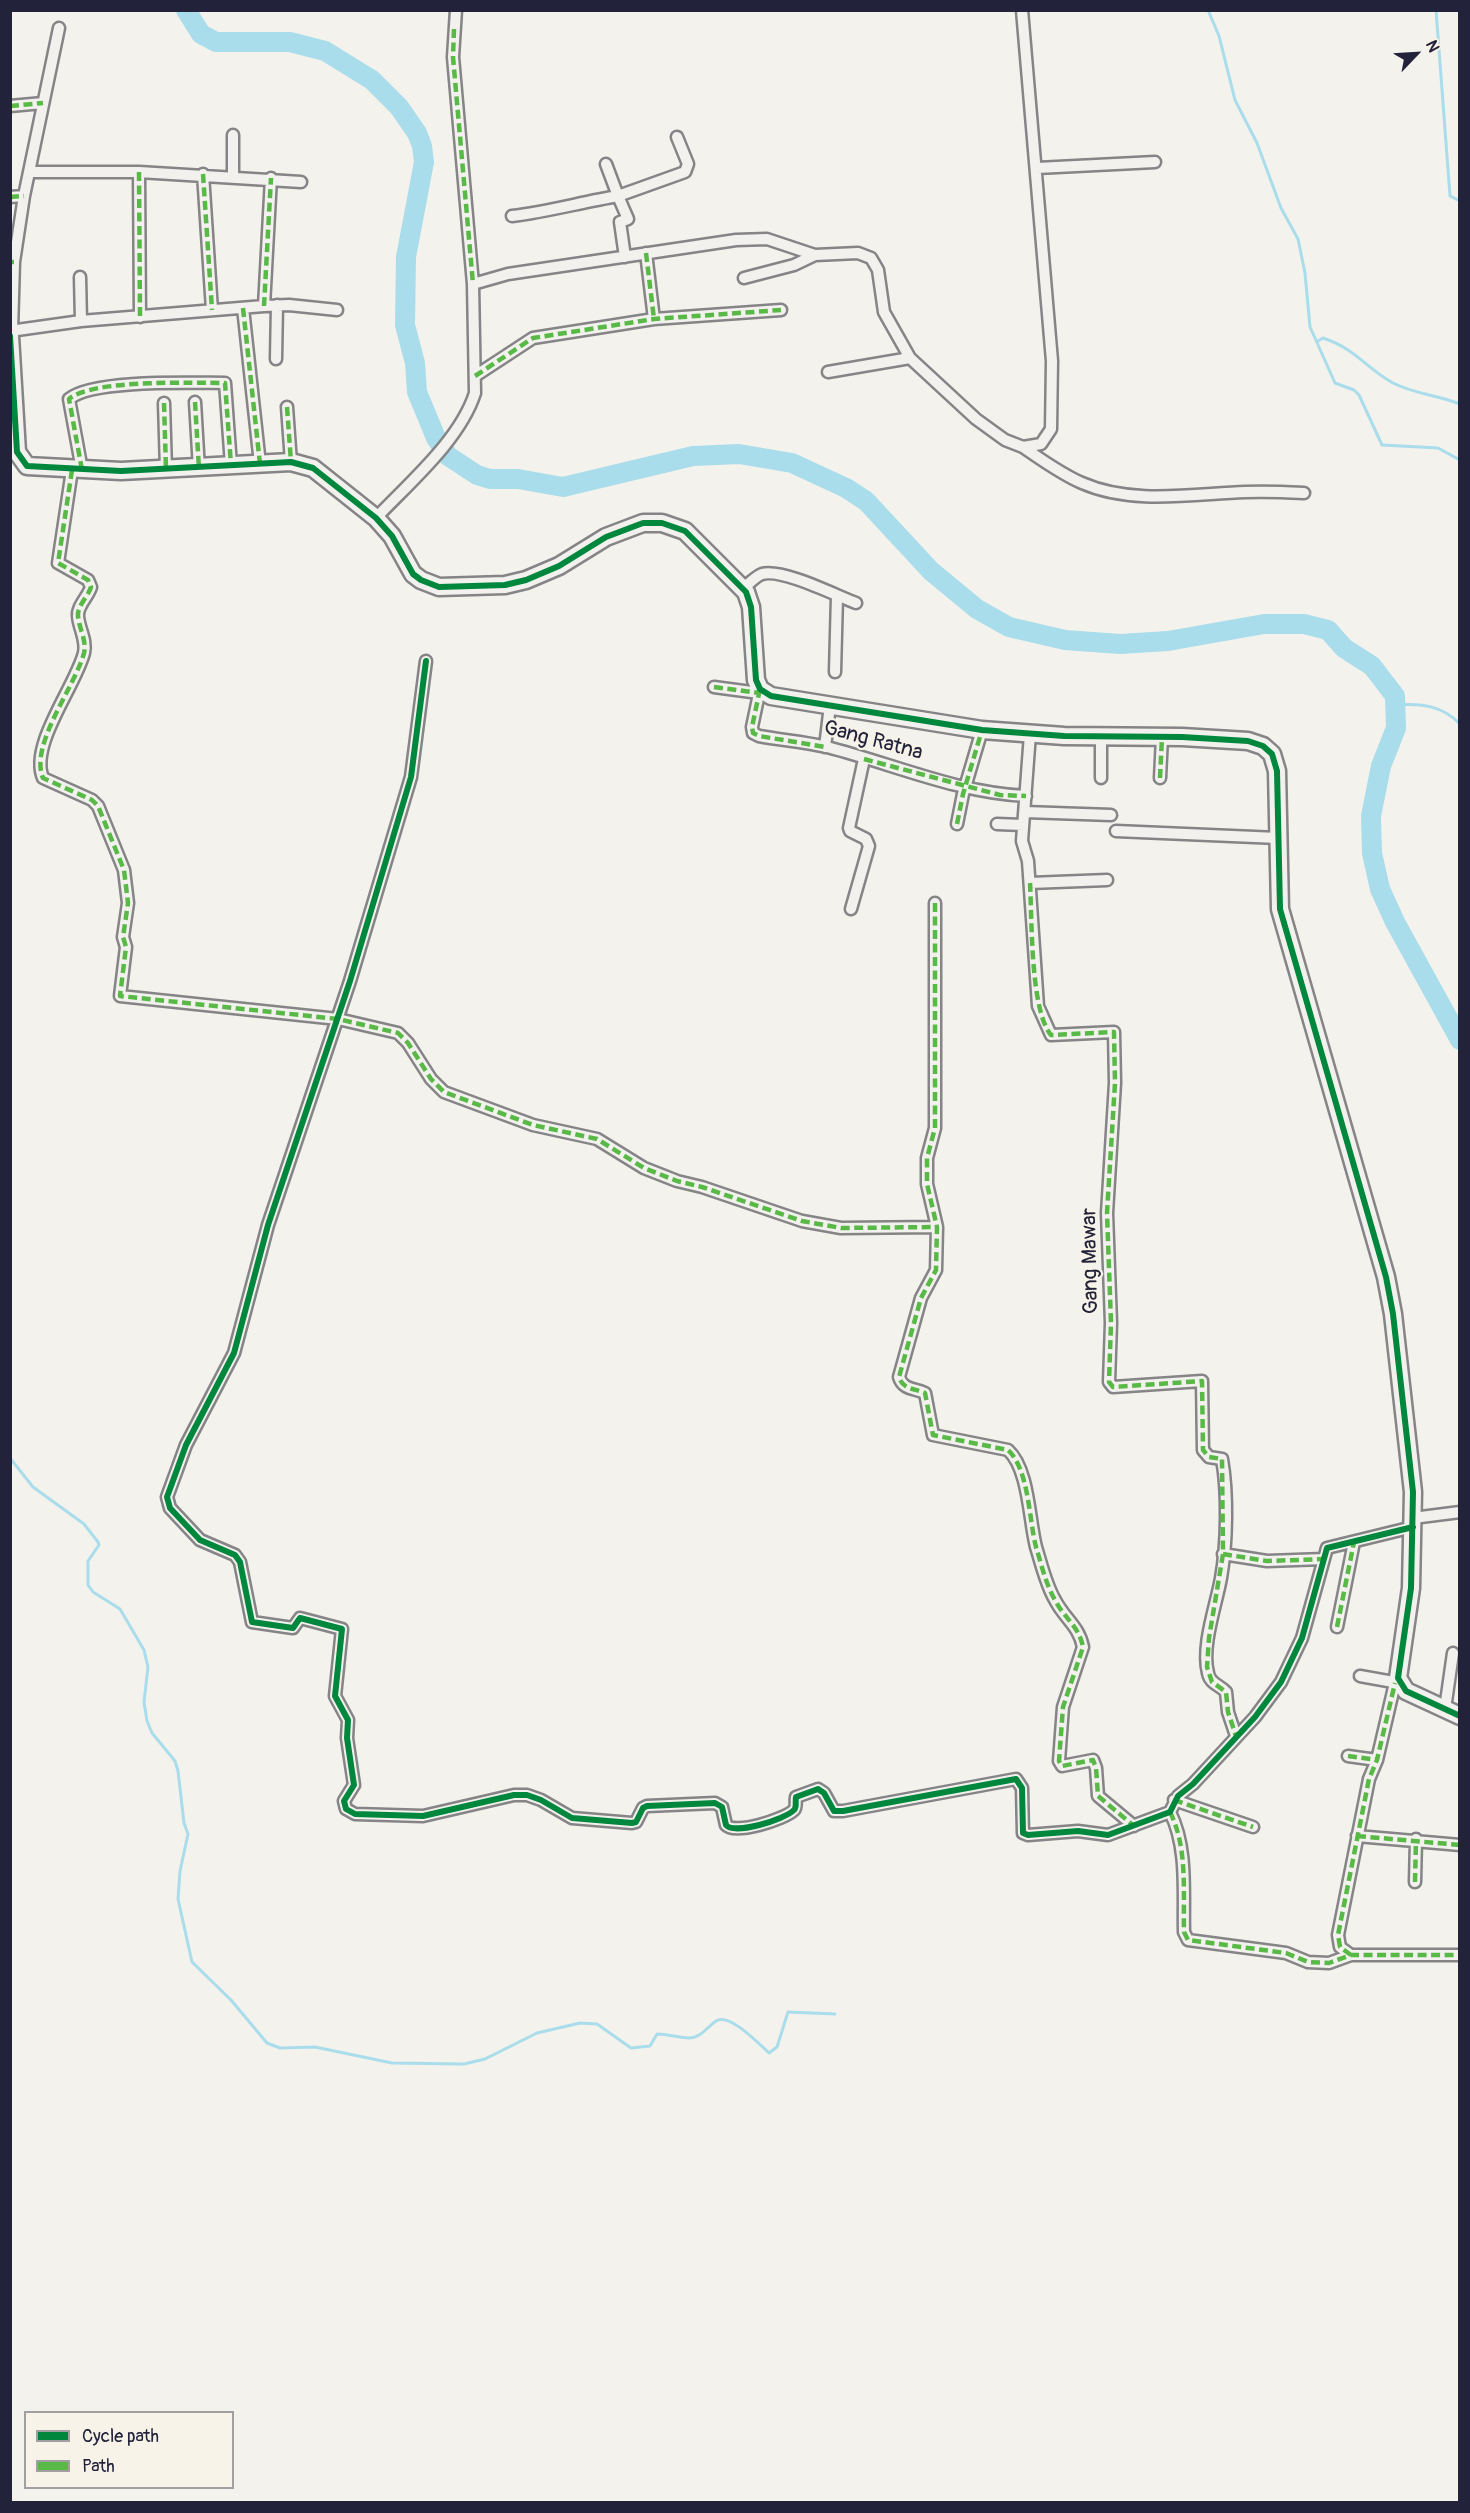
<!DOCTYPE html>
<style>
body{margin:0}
#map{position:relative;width:1470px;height:2513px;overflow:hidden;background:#f4f2ec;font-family:Pangolin,sans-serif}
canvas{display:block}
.frame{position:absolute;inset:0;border:12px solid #22223b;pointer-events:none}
.legend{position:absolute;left:24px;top:2411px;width:210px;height:78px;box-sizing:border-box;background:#f7f3e8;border:2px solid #a29fa3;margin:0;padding:8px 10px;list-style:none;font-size:18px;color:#22223b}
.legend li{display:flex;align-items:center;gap:12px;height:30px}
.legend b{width:30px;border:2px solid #a29fa3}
.north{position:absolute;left:1386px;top:24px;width:60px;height:60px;-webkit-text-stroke:4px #f7f3e8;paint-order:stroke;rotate:65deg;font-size:16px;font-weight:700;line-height:24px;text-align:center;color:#22223b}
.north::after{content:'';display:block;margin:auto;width:21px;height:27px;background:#22223b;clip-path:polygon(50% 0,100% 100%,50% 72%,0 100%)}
</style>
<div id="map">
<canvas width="1470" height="2513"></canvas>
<div class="frame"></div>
<ul class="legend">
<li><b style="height:8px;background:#00873e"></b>Cycle path</li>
<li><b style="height:8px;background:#58b947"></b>Path</li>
</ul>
<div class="north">N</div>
</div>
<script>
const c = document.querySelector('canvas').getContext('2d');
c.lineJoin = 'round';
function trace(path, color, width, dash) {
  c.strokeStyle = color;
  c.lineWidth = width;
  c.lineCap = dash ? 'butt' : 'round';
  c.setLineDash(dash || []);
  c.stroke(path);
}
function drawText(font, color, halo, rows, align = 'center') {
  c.font = font + ' Pangolin,sans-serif';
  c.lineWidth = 4.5;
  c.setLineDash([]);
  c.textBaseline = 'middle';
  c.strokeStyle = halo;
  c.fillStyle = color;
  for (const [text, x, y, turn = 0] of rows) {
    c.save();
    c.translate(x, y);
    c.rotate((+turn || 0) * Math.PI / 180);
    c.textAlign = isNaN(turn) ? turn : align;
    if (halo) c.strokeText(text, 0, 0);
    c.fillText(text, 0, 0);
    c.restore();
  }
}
const stream = new Path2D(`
 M 1208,10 L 1219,36 L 1235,100 L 1257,143 L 1281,208 L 1298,239 L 1305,273 L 1310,327 L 1335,383 L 1354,390 L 1359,395 L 1382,445 L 1438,448 L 1460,460
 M 1436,10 L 1450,196 L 1460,201
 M 1318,341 L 1323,338 C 1356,349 1366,368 1393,383 C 1414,394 1438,395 1460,404
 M 1395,705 C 1419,703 1442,705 1460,724
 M 10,1458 L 33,1487 L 84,1524 L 98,1542 L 99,1545 L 88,1561 L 88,1585 L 93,1592 L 120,1609 L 144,1650 L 148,1667 L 144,1702 L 147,1721 L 152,1733 L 175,1761 L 178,1771 L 184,1823 L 188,1834 L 180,1871 L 178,1899 L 192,1962 L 231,2000 L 267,2043 L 280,2048 L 315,2047 L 392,2063 L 464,2064 L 485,2059 L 537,2033 L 580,2023 L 597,2024 L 631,2048 L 650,2046 L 657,2034 C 668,2034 679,2038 689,2038 C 701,2038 707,2027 716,2021 C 729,2012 759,2044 769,2053 L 777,2047 L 788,2012 L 835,2014`);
const river = new Path2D(`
 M 186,10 L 201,34 L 216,42 L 290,42 L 325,51 L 372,80 L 399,107 L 417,133 L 422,146 L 424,162 L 406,257 L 405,325 L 415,363 L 417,392 L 436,438 L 448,456 L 477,475 L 490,479 L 518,479 L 563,487 L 693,456 L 739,454 L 792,463 L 846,488 L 866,501 L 931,571 L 977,609 L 1009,627 L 1065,640 L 1120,644 L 1168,641 L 1264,624 L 1304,624 L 1328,630 L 1344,648 L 1372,666 L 1395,696 L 1396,728 L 1381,766 L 1371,816 L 1372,853 L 1380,889 L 1395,922 L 1460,1040`);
const street = new Path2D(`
 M 456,10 L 453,57 L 473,284
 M 10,106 L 43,103
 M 606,164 L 618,196 L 685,172 L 688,164 L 677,137
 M 1037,168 L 1155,162
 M 30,172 L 139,172 L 301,182
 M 139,172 L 140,317
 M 203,174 L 212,310
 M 233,175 L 233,135
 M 10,197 L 24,196
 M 512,216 C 547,212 582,202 618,196 L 628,219 L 620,222 L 625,257
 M 646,253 L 654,319
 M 80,277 L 81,321
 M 744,278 L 794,265 L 815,255
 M 264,306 L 271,178
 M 243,308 L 260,464
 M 10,331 L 81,321 L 264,306 L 289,305 L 337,310
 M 12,331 L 14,262 L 24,196 L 59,28
 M 276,359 L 277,305
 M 828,372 L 910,358
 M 475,376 L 533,338 L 654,319 L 781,310
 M 195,402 L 199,469
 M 164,403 L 166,470
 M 287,407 L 291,462
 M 1023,447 C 1042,460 1061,474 1082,483 C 1132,505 1192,494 1245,492 C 1265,491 1285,492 1304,493
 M 72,470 L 58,563 L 88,580 L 91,587 C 88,597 77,606 78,616 C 79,629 87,640 84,653 C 75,687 29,745 43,778 L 92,800 L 98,806 L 124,870 L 128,903 L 123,937 L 126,947 L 120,996 L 338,1019 L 398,1033 L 408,1043 L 431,1079 L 444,1092 L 533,1125 L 597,1139 L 644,1168 L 677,1181 L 702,1187 L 802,1221 L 841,1228 L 937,1227 L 936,1270 L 921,1298 L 899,1377 C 903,1390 914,1388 925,1393 L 933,1435 L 1008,1450 C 1029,1469 1029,1520 1036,1547 C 1041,1563 1046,1585 1055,1600 C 1064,1618 1079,1626 1083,1647 L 1063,1707 L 1059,1761 L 1062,1766 L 1093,1760 L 1096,1768 L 1098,1796 L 1134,1826
 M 82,470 L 69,399 C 92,379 193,383 225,383 L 231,465
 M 376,518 C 409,483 460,440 475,393 L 473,284 L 508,274 L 736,240 L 767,239 L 815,255 L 858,253 L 871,258 L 878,270 L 884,312 L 910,358 L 976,419 L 1005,440 L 1023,447 L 1041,444 L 1051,429 L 1052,361 L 1022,10
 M 743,588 C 749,584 756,576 762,574 C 782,568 837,596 856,603
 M 426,661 L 411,777 L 350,981 L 268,1225 L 234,1353 L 186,1445 L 167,1497 L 170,1508 L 200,1540 L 235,1555 L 240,1562 L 252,1622 L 293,1628 L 300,1618 L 342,1629 L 335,1696 L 348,1720 L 347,1738 L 354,1785 L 344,1801 L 346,1809 L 355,1814 L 423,1816 L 514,1795 L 527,1795 L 541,1800 L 572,1818 L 632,1823 L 636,1822 L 643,1808 L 647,1806 L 715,1803 L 722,1807 L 726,1825 C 734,1835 784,1820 794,1810 C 797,1807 795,1802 796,1797 L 818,1789 L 824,1793 L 834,1811 L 843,1811 L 1016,1779 L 1022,1788 L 1023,1833 L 1028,1835 L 1078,1831 L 1108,1835 L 1170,1812 L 1178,1796 L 1193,1784 L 1255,1717 L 1281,1682 L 1302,1638 L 1327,1548 L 1413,1527
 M 835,672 L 837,596
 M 714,687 L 759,693
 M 760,689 L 752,727 L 753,733 L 759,736 C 781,740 805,742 827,747 C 893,764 958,793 1026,796
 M 1030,734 L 1022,841 L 1028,861 L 1038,1006 L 1051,1035 L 1114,1032 L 1115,1083 L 1107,1213 L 1111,1323 L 1109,1382 L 1113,1387 L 1202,1381 L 1203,1450 L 1209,1457 L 1222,1459 C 1228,1493 1227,1544 1221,1578 C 1216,1606 1201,1646 1208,1673 C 1210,1684 1220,1685 1226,1692 L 1228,1712 L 1236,1736
 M 1101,736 L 1101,778
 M 825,747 L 830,705
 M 1160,778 L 1162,737
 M 1025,812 L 1111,815
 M 957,824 L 963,794 L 982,730
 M 997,824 L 1023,825
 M 1116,831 L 1278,838
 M 1030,883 L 1107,880
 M 935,903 L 935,1128 L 927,1158 L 927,1184 L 937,1227
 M 851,909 L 869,846 L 866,839 L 850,831 L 849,828 L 864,759
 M 1413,1518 L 1460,1512
 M 1223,1554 L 1267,1561 L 1324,1559
 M 1337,1627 L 1354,1542
 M 1360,1676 L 1399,1683
 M 1445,1709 L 1453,1653
 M 1348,1756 L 1377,1760
 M 1174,1800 L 1253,1827
 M 1170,1812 C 1188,1848 1183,1892 1184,1932 L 1188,1940 L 1286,1953 L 1308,1962 L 1329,1963 L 1351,1955 L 1460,1955
 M 1357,1836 L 1460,1845
 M 1415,1882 L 1416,1839
 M 1351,1955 L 1340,1947 L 1338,1935 L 1369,1779 L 1377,1760 L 1395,1683`);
const secondary = new Path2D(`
 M 10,336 L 17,452 L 27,466 L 121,471 L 291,462 L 313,468 L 376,518 L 392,536 L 413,574 L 421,580 L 439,587 L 505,585 L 526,580 L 559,566 L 606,537 L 643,523 L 662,523 L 685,531 L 746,592 L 751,607 L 756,680 L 760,689 L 771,696 L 982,730 L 1064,736 L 1182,737 L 1248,741 L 1263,746 L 1272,754 L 1277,771 L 1280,909 L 1386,1277 L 1393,1314 L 1413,1492 L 1411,1588 L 1398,1678 L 1406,1691 L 1460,1716`);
const quiet = new Path2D(`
 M 454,29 L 453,57 L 473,284
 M 10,106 L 43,103
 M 139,172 L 140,317
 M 203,174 L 212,310
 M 10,197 L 24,196
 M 646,253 L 654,319
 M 10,262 L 14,262
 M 264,306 L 271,178
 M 243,308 L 260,464
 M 475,376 L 533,338 L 654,319 L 781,310
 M 195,402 L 199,469
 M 164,403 L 166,470
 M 287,407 L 291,462
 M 72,470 L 58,563 L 88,580 L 91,587 C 88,597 77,606 78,616 C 79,629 87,640 84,653 C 75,687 29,745 43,778 L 92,800 L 98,806 L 124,870 L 128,903 L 123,937 L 126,947 L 120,996 L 338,1019 L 398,1033 L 408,1043 L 431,1079 L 444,1092 L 533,1125 L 597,1139 L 644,1168 L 677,1181 L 702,1187 L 802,1221 L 841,1228 L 937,1227 L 936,1270 L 921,1298 L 899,1377 C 903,1390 914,1388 925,1393 L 933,1435 L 1008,1450 C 1029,1469 1029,1520 1036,1547 C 1041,1563 1046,1585 1055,1600 C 1064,1618 1079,1626 1083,1647 L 1063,1707 L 1059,1761 L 1062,1766 L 1093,1760 L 1096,1768 L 1098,1796 L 1134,1826
 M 82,470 L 69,399 C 92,379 193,383 225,383 L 231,465
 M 714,687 L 759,693
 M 760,689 L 752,727 L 753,733 L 759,736 L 825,747
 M 864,759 L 1000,795 L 1026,796
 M 1160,778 L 1162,737
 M 957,824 L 963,794 L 982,730
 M 1030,883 C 1032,917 1030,1010 1051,1035 L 1114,1032 L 1115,1083 L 1107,1213 L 1111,1323 L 1109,1382 L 1113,1387 L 1202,1381 L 1203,1450 L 1209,1457 L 1222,1459 L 1223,1554 L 1209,1638 L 1207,1667 L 1212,1682 L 1226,1692 L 1228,1712 L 1236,1736
 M 935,903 L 935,1128 L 927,1158 L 927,1184 L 937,1227
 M 1223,1554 L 1267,1561 L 1324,1559
 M 1337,1627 L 1354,1542
 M 1348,1756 L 1377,1760
 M 1174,1800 L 1253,1827
 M 1170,1812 C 1188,1848 1183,1892 1184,1932 L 1188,1940 L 1286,1953 L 1308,1962 L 1329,1963 L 1351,1955 L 1460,1955
 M 1357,1836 L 1460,1845
 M 1415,1882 L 1416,1839
 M 1351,1955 L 1340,1947 L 1338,1935 L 1369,1779 L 1377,1760 L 1395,1683`);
const cycleway = new Path2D(`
 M 10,336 L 17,452 L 27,466 L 121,471 L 291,462 L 313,468 L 376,518 L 392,536 L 413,574 L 421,580 L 439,587 L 505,585 L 526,580 L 559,566 L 606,537 L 643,523 L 662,523 L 685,531 L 746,592 L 751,607 L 756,680 L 760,689 L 771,696 L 982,730 L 1064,736 L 1182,737 L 1248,741 L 1263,746 L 1272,754 L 1277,771 L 1280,909 L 1386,1277 L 1393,1314 L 1413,1492 L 1411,1588 L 1398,1678 L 1406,1691 L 1460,1716
 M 426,661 L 411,777 L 350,981 L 268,1225 L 234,1353 L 186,1445 L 167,1497 L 170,1508 L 200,1540 L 235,1555 L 240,1562 L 252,1622 L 293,1628 L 300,1618 L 342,1629 L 335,1696 L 348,1720 L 347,1738 L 354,1785 L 344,1801 L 346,1809 L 355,1814 L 423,1816 L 514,1795 L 527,1795 L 541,1800 L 572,1818 L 632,1823 L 636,1822 L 643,1808 L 647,1806 L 715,1803 L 722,1807 L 726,1825 C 734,1835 784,1820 794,1810 C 797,1807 795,1802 796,1797 L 818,1789 L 824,1793 L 834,1811 L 843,1811 L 1016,1779 L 1022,1788 L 1023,1833 L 1028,1835 L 1078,1831 L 1108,1835 L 1170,1812 L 1178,1796 L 1193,1784 L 1255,1717 L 1281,1682 L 1302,1638 L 1327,1548 L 1413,1527`);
const streetNames = [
 ["Gang Ratna",873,741,15],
 ["Gang Mawar",1091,1261,-91]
];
trace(stream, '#a9ddeb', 3);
trace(river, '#a9ddeb', 20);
trace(street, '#858486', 15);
trace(secondary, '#858486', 21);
trace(street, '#f2f1ed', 10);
trace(secondary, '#f2f1ed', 16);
trace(quiet, '#58b947', 4.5, [9, 4.5]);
trace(cycleway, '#00873e', 6);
drawText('21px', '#22223b', '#f7f3e8', streetNames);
</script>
